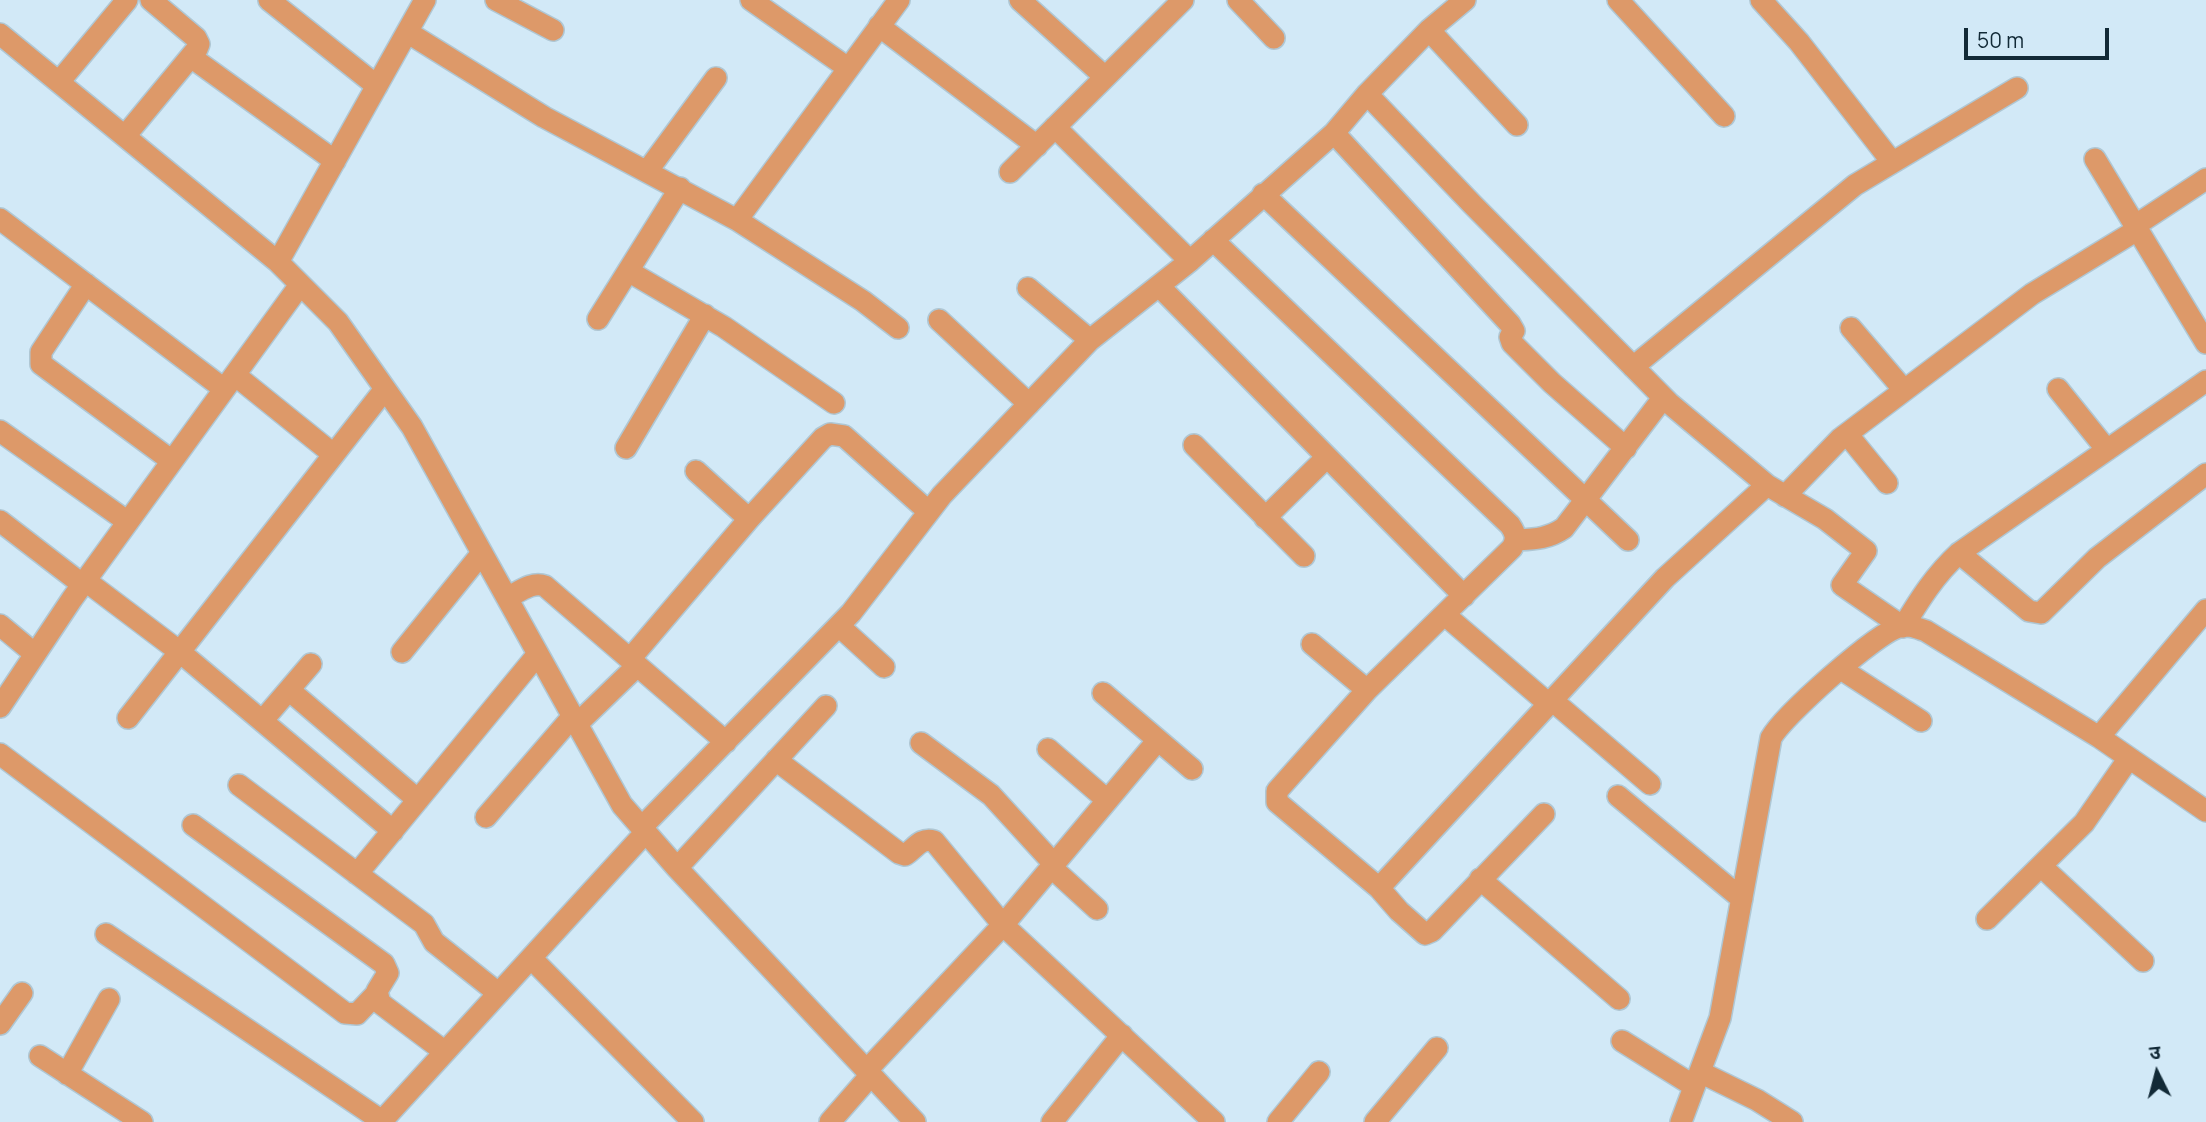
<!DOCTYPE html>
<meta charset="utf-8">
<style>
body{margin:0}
#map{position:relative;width:2206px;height:1122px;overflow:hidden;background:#d2e9f7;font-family:Manrope,"Noto Sans Devanagari",sans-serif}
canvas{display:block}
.north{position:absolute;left:2122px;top:1038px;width:70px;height:70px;-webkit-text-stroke:5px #d2e9f7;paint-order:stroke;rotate:354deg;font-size:19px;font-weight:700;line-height:28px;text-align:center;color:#122a37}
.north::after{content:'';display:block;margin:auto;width:24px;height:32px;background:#122a37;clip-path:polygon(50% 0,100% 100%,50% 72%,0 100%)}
.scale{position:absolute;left:1964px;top:28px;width:145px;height:32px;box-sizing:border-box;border:4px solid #122a37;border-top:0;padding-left:9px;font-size:21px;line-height:24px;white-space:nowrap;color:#122a37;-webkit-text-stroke:5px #d2e9f7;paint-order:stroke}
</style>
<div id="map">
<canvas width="2206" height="1122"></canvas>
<div class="north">उ</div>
<div class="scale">50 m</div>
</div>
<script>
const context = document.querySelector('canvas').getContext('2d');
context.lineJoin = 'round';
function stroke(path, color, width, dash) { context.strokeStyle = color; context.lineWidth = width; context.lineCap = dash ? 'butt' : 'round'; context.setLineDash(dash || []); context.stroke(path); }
const minor = new Path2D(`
 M269 0 377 86
 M496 0 553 30
 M751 0 848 68
 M1020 0 1105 77
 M1238 0 1274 38
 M1618 0 1724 116
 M1761 0 1799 42 1892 162
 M879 26 1037 146
 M1429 30 1517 125
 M407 32 544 117 737 220 863 301 898 328
 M0 34 278 262 338 322 412 427 622 805 677 868 915 1122
 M191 57 335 161
 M59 82 127 0
 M1367 94 1472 204 1669 403 1767 485 1825 519 1866 551 1842 585 1903 627C1920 599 1935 575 1959 553L2206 381
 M1055 127 1190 261
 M1334 133 1510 324 1514 331 1510 337 1512 343 1552 383 1626 448
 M125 136 197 49 199 44 196 38 151 0
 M2095 159 2206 343
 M648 170 716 78
 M1010 172 1183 0
 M1263 194 1628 540
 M0 219 224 389
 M737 220 899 0
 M2136 225 2206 179
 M1213 240 1510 525C1516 534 1517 539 1512 548L1367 690 1277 791V802L1379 888 1399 911 1425 934 1432 931 1544 814
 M278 262 425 0
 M628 271 724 327 834 403
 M86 284 41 352V364L172 461
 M1159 286 1464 596
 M1028 288 1090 340
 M598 319 680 188
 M939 320 1029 404
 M1851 328 1904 390
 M1633 367 1855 185 2017 88
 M235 375 333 454
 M2058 389 2107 450
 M0 431 128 522
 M1847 434 1887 483
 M1194 445 1304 556
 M626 448 705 315
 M696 471 749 519
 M1785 496 1840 439 2032 294 2137 230
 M1265 518 1327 457
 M0 521 83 585
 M1516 540C1534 539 1548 539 1564 528L1663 398
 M1959 553 2029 611 2041 613 2097 558 2206 474
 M86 581 180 652 393 831
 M507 598C519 592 532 581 545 586L726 742
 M1445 615 1550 705
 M0 625 35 654
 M839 626 884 667
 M1312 644 1367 690
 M402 652 482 553
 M630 659 749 519 823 438 830 434 844 436 929 512
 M1841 669 1921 721
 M289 690 418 800
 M1103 693 1192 769
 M1553 701 1650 784
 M0 707 72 599 300 285
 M128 718 385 389
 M263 720 311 664
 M577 724 637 666
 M2099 737 2206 610
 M921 743 991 795 1054 864
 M1048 749 1107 800
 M0 754 345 1013 357 1014 377 993
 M776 760 899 853 905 855C915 849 920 837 934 841L1003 925 1214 1122
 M239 785 424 924 434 942 498 993
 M1618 796 1742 899
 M486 817 573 716
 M193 825 384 964 388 973 377 991 380 1003 445 1052
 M641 828 851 613 942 495 1090 340 1190 261 1334 133 1367 94 1429 30 1465 0
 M2041 866 2143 961
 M1051 867 1097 909
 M677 868 826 706
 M357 874 538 654
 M1480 879 1619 999
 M1379 888 1665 578 1767 485
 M1987 919 2084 823 2129 758
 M106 934 382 1121
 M531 958 693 1122
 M0 1024 22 993
 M1622 1041 1694 1086
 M40 1056 142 1122
 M866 1071 1003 925 1158 740
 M1700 1072 1757 1100 1792 1122
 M67 1074 109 999
 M381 1122 645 833
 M830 1122 871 1075
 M1052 1122 1122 1035
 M1278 1122 1319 1072
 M1375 1122 1437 1048
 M1681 1122 1720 1018 1771 738C1784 715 1875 634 1899 627 1909 624 1917 628 1926 631L2099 737 2206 811`);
stroke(minor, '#afc7d4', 24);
stroke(minor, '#dd9969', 21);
</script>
